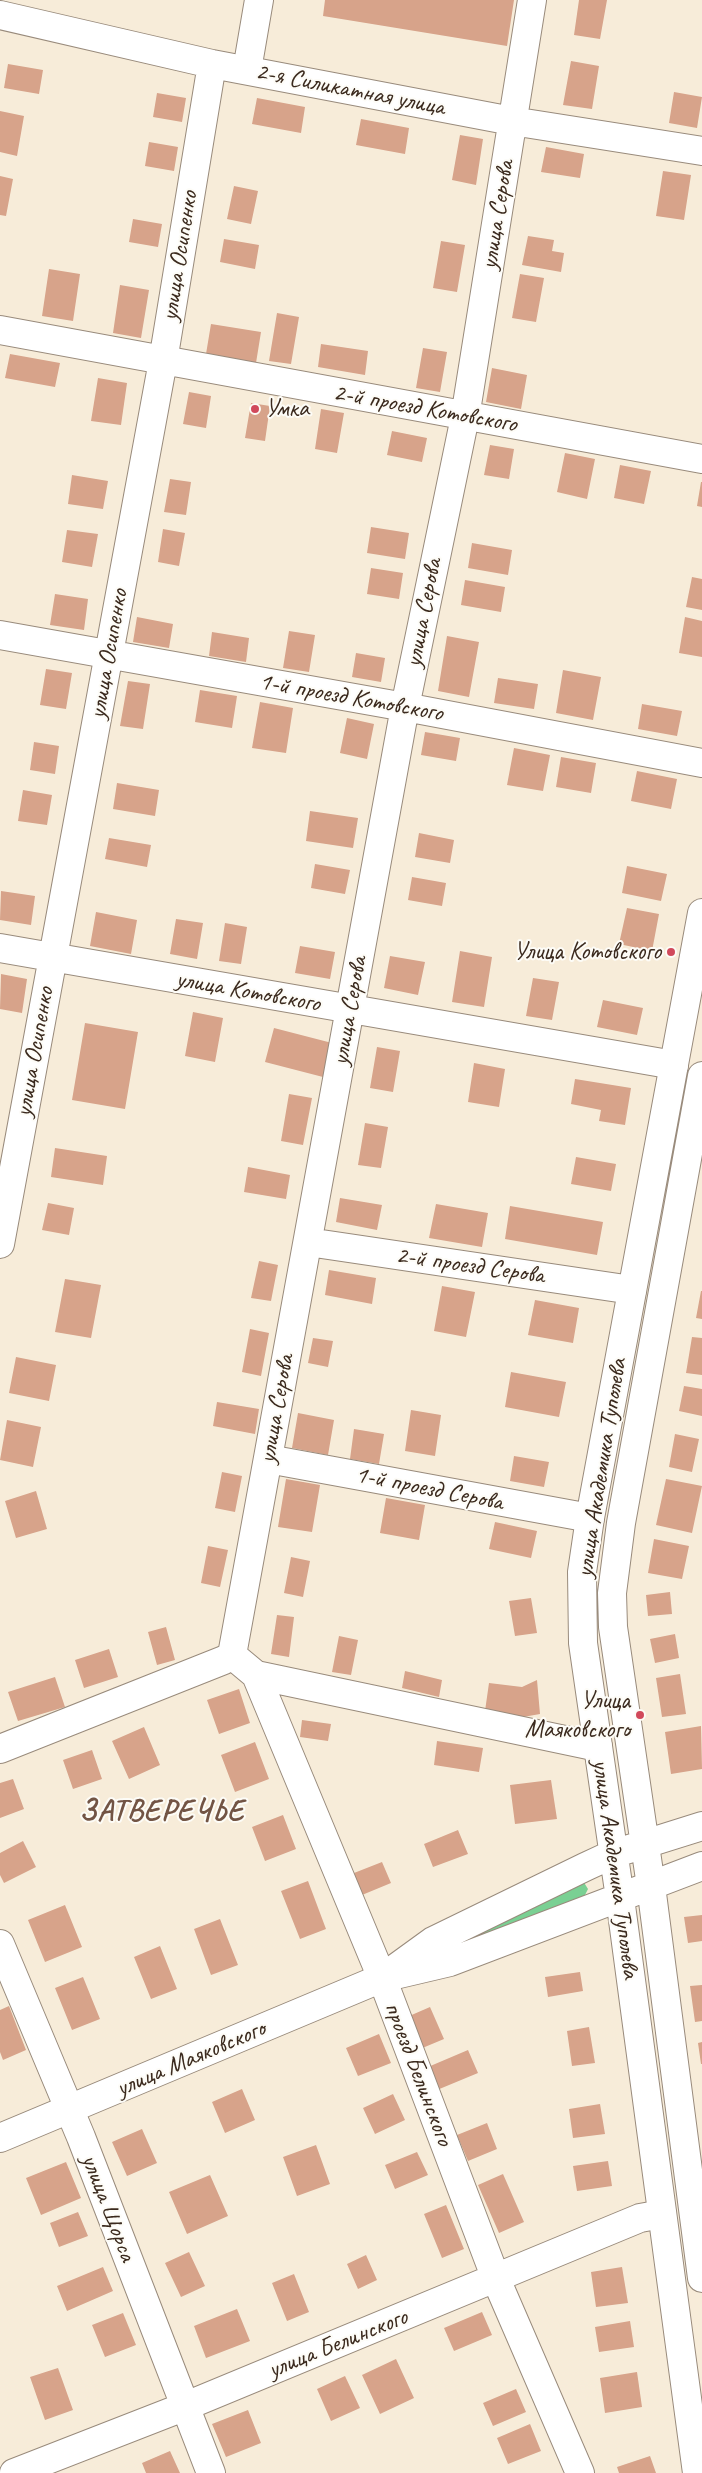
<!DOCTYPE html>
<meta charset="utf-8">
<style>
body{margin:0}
canvas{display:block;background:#f7ecd9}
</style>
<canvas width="702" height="2473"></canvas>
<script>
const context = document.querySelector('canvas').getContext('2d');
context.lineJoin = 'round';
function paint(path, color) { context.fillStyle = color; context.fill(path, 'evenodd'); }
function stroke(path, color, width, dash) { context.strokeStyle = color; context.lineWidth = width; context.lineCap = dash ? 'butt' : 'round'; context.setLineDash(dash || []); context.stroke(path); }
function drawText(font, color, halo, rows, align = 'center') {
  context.font = font + ' Caveat,sans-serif'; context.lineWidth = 4; context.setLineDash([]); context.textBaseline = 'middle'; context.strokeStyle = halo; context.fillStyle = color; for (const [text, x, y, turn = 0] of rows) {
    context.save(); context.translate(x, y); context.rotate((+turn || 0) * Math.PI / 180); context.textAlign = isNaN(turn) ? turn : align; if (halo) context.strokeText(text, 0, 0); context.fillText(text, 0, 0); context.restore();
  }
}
paint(new Path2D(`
 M583 1881 588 1889 584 1897 450 1948Z`), '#7ad093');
paint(new Path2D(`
 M325 0H514L507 46 323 16Z
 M579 0H607L600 39 574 35Z
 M571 61 599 66 592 109 563 105Z
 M8 64 43 70 39 94 4 88Z
 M674 92 702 97 697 128 669 123Z
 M157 93 186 98 182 122 153 117Z
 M257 98 305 107 301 133 252 124Z
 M0 111 24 116 17 156 0 152Z
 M361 119 409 128 405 154 356 145Z
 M460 135 483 139 476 185 452 180Z
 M149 142 178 147 174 171 145 166Z
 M546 147 584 154 580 178 541 172Z
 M663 171 691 175 684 220 656 216Z
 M0 176 13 179 6 216 0 215Z
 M234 186 258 191 251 224 227 219Z
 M133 219 162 224 158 247 129 242Z
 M528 236 554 240 552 251 564 253 561 272 522 265Z
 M224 239 259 245 255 269 220 262Z
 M441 241 465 245 457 292 433 288Z
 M49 269 80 274 73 321 42 316Z
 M520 274 544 278 536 322 512 318Z
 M120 285 149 290 141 338 113 333Z
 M277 313 299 317 291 364 269 361Z
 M211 324 261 332 256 363 206 354Z
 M321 344 368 351 365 375 318 367Z
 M423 348 447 352 440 392 416 388Z
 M10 354 60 363 55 387 5 378Z
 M492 368 527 375 521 409 486 402Z
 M98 378 127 383 121 425 91 421Z
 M189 392 211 396 206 428 183 424Z
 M251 403 270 406 265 441 245 438Z
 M321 409 344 413 337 453 315 449Z
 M392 431 427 438 422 462 387 455Z
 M490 445 514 449 509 479 484 475Z
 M565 453 595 459 587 499 557 492Z
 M620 465 651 471 644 504 614 498Z
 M72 475 108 481 103 509 68 504Z
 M170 479 191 482 186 515 164 512Z
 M701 482H702V507L697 506Z
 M371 527 409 533 405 559 367 553Z
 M163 529 185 533 179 566 158 562Z
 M67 530 98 534 92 567 62 562Z
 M472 543 512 550 508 575 468 568Z
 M371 568 403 573 399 599 367 594Z
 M692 577 702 579V610L686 607Z
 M465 580 505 587 501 612 461 605Z
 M55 594 88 599 84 630 50 625Z
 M137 617 173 624 169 648 133 642Z
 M685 617 702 621V657L679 653Z
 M289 631 315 635 309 672 283 668Z
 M212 632 249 638 246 662 209 656Z
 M447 636 479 642 469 697 438 691Z
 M356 653 385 658 381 682 352 677Z
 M46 669 72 673 66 709 40 705Z
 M563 670 601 677 593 720 556 713Z
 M498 678 538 684 534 709 494 703Z
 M128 681 150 684 143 729 120 726Z
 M200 690 237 696 232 728 195 722Z
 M260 702 293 708 286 753 252 748Z
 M642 704 682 711 677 736 638 729Z
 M347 718 374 724 367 759 340 753Z
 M425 732 460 738 456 761 421 755Z
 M34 742 59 746 55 774 30 770Z
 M514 748 550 755 543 791 507 785Z
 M561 757 596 763 591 793 556 787Z
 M637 771 677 779 671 809 631 801Z
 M117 783 159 790 155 816 113 809Z
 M23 790 52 795 47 825 18 821Z
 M310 811 358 818 353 848 306 841Z
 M419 833 454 840 450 863 415 857Z
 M109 838 151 845 147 867 105 859Z
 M315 864 350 870 345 894 311 888Z
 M627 866 667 874 661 901 622 893Z
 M412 877 446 883 442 906 408 900Z
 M1 891 35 896 31 925 0 920Z
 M627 908 659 914 652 951 619 944Z
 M96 912 137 920 131 954 90 946Z
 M176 919 203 923 197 959 170 954Z
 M225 923 247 927 241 964 219 961Z
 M300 946 335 952 330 979 295 973Z
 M460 951 492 957 484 1007 452 1002Z
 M390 956 425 962 418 995 384 988Z
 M1 974 27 979 22 1013 0 1009Z
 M533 978 559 982 552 1020 526 1016Z
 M603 1000 643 1008 637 1035 597 1027Z
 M193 1012 223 1018 215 1062 185 1056Z
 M85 1023 138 1032 125 1109 72 1100Z
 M274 1028 332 1043 323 1077 265 1062Z
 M377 1047 400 1051 393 1092 370 1088Z
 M474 1063 505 1069 499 1107 468 1102Z
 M575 1079 631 1088 625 1125 599 1121 601 1110 571 1104Z
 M289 1094 312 1098 303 1145 281 1141Z
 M365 1123 388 1127 381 1168 358 1165Z
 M55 1148 107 1156 103 1185 51 1177Z
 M576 1157 616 1164 611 1191 571 1184Z
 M248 1167 290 1175 286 1199 244 1192Z
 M340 1198 382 1205 377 1230 336 1222Z
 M48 1203 74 1208 69 1235 42 1230Z
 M436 1204 488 1213 482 1247 429 1238Z
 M510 1206 603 1222 597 1255 505 1239Z
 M259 1261 278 1265 271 1301 251 1298Z
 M329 1270 376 1278 372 1304 325 1295Z
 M65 1279 101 1285 91 1338 55 1332Z
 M442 1286 475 1292 466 1337 434 1331Z
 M701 1291H702V1319L696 1318Z
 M535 1300 579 1308 573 1343 528 1335Z
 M250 1329 269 1333 261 1376 242 1372Z
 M692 1337 702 1338V1375L686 1373Z
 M313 1338 333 1341 328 1367 308 1363Z
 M16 1357 56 1365 49 1401 9 1393Z
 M511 1372 566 1382 559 1417 505 1407Z
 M684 1386 702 1389V1416L679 1411Z
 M217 1402 259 1409 255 1434 213 1426Z
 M411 1410 441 1415 435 1456 405 1451Z
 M298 1413 334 1420 328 1455 292 1448Z
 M7 1420 41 1427 33 1467 0 1460Z
 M354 1429 384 1434 379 1464 350 1459Z
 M675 1434 699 1439 692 1472 669 1467Z
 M514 1456 549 1462 544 1487 510 1481Z
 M222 1472 242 1476 235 1512 215 1508Z
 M286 1479 320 1485 312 1532 278 1527Z
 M666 1479 702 1486 692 1533 656 1525Z
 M36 1491 47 1529 16 1538 5 1501Z
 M386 1498 425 1505 419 1540 380 1533Z
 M495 1522 537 1531 531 1558 489 1549Z
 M654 1539 689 1546 682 1579 648 1573Z
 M208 1546 228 1550 220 1587 201 1583Z
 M291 1557 310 1561 303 1597 284 1593Z
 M670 1592 672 1614 648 1616 646 1595Z
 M531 1598 537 1633 515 1636 509 1601Z
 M277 1615 294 1617 289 1657 271 1654Z
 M166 1627 175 1660 157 1665 148 1632Z
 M675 1634 679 1658 655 1663 650 1639Z
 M339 1636 358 1640 351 1675 332 1672Z
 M109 1649 118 1677 84 1688 75 1660Z
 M405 1671 442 1680 439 1697 402 1688Z
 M680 1674 686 1714 662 1717 656 1678Z
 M55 1677 65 1707 18 1721 8 1692Z
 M537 1680 540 1714 523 1717 485 1711 489 1683 522 1687Z
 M239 1689 250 1723 219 1734 207 1700Z
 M302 1720 331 1724 328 1741 300 1737Z
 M701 1726 702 1769 671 1774 665 1732Z
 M144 1727 160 1765 129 1779 112 1741Z
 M437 1741 483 1748 479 1772 434 1765Z
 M255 1742 269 1779 235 1792 221 1755Z
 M92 1750 102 1779 73 1789 63 1760Z
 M13 1779 24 1809 0 1818V1783Z
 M551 1780 557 1819 515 1824 510 1785Z
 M283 1815 296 1849 265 1861 252 1827Z
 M458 1830 468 1854 433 1867 424 1844Z
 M23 1841 36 1867 4 1883 0 1875V1853Z
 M382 1862 391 1883 362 1895 354 1873Z
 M308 1881 326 1929 300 1939 281 1891Z
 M65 1905 82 1947 45 1962 28 1920Z
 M702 1915V1941L688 1943 684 1917Z
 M220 1919 238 1965 211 1975 194 1929Z
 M160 1946 177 1989 151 1999 134 1957Z
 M580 1972 583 1991 548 1997 545 1977Z
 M83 1977 100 2019 72 2030 55 1988Z
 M702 1985V2021L695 2022 690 1986Z
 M9 2006 26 2050 3 2060 0 2052V2010Z
 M430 2007 444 2039 420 2049 407 2017Z
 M589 2027 595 2063 572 2066 567 2031Z
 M379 2034 391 2063 358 2076 346 2048Z
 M702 2042V2064H701L698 2043Z
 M468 2050 478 2073 437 2090 428 2067Z
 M242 2089 255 2120 225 2133 212 2102Z
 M393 2094 405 2120 375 2134 363 2108Z
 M600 2104 605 2134 573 2138 569 2109Z
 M487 2123 497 2149 468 2161 457 2135Z
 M142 2129 157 2163 127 2176 112 2142Z
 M316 2145 330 2184 297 2196 283 2157Z
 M417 2152 428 2175 395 2189 385 2165Z
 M608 2161 612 2186 577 2191 573 2166Z
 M66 2162 81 2198 41 2215 26 2178Z
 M503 2174 524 2222 499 2233 478 2185Z
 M210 2175 228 2216 187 2234 169 2192Z
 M446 2205 464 2249 442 2258 424 2214Z
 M78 2212 88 2236 59 2247 50 2223Z
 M189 2252 205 2286 181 2297 165 2263Z
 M366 2255 377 2280 358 2289 347 2264Z
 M103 2267 113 2291 67 2311 57 2286Z
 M622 2267 628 2303 596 2307 591 2272Z
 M294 2274 309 2312 287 2321 272 2283Z
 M237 2309 250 2341 206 2358 194 2326Z
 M482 2312 492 2335 454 2351 444 2328Z
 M123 2313 136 2345 105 2357 92 2325Z
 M630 2321 634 2347 599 2352 595 2327Z
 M396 2359 414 2398 380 2414 362 2375Z
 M58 2368 73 2410 45 2420 30 2377Z
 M637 2372 642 2407 605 2413 600 2378Z
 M345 2376 360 2408 331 2421 317 2389Z
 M516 2389 526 2412 493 2426 483 2403Z
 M248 2410 261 2443 226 2457 212 2424Z
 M530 2424 541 2451 508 2464 497 2438Z
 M170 2451 180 2473H146L142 2463Z
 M650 2456 656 2473H619L617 2467Z`), '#d7a38a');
const minor = new Path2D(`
 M0 15 212 64 512 121 702 151
 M247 70 259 0
 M0 330 702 459
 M0 635 405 707 702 763
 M0 948 674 1065
 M308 1242 632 1290
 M0 1244 163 361 212 64
 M268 1459 590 1518
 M232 1655 256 1675 382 1978 496 2279 580 2473
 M256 1675 598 1747
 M0 1749 224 1660 232 1655 405 707 465 417 532 0
 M0 1944 81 2137 211 2473
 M14 2473 186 2406 640 2218 662 2214`);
const major = new Path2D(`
 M702 1076 621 1523 612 1593 613 1627 651 1886 702 2278
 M393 1970 433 1941 585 1867 613 1854 702 1826
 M0 2138 382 1978 450 1962 702 1866
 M697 2473 620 1898 583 1643 582 1572 590 1518 702 913`);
stroke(minor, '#998b7c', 30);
stroke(major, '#998b7c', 30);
stroke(minor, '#fff', 28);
stroke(major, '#fff', 28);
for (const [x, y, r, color] of [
 [255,409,5,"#d1495b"],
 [671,952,5,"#d1495b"],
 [640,1715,5,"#d1495b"]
]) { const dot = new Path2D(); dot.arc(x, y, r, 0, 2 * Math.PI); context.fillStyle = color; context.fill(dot); stroke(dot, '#fdfcf7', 2); }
drawText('25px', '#3b2a1e', '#fdfcf7', [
 ["2-я Силикатная улица",350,90,11],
 ["улица Серова",498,215,-81],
 ["улица Осипенко",180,256,-81],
 ["2-й проезд Котовского",425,409,10],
 ["улица Серова",424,613,-79],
 ["улица Осипенко",109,654,-80],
 ["1-й проезд Котовского",351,698,10],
 ["улица Котовского",248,992,10],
 ["улица Серова",350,1011,-80],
 ["улица Осипенко",35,1052,-80],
 ["2-й проезд Серова",470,1266,8],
 ["улица Серова",277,1409,-80],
 ["улица Академика Туполева",602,1468,-81],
 ["1-й проезд Серова",429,1489,11],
 ["улица Академика Туполева",615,1869,82],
 ["улица Маяковского",191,2059,-23],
 ["проезд Белинского",418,2074,69],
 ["улица Щорса",108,2208,69],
 ["улица Белинского",338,2344,-22]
]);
drawText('25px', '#3b2a1e', '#fdfcf7', [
 ["Умка",265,409,"left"],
 ["Улица Котовского",661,952],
 ["Улица",630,1701],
 ["Маяковского",630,1730]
], 'right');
context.letterSpacing = '1px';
drawText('bold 30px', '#725444', '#fdfcf7', [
 ["ЗАТВЕРЕЧЬЕ",162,1812]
]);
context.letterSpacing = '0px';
</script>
